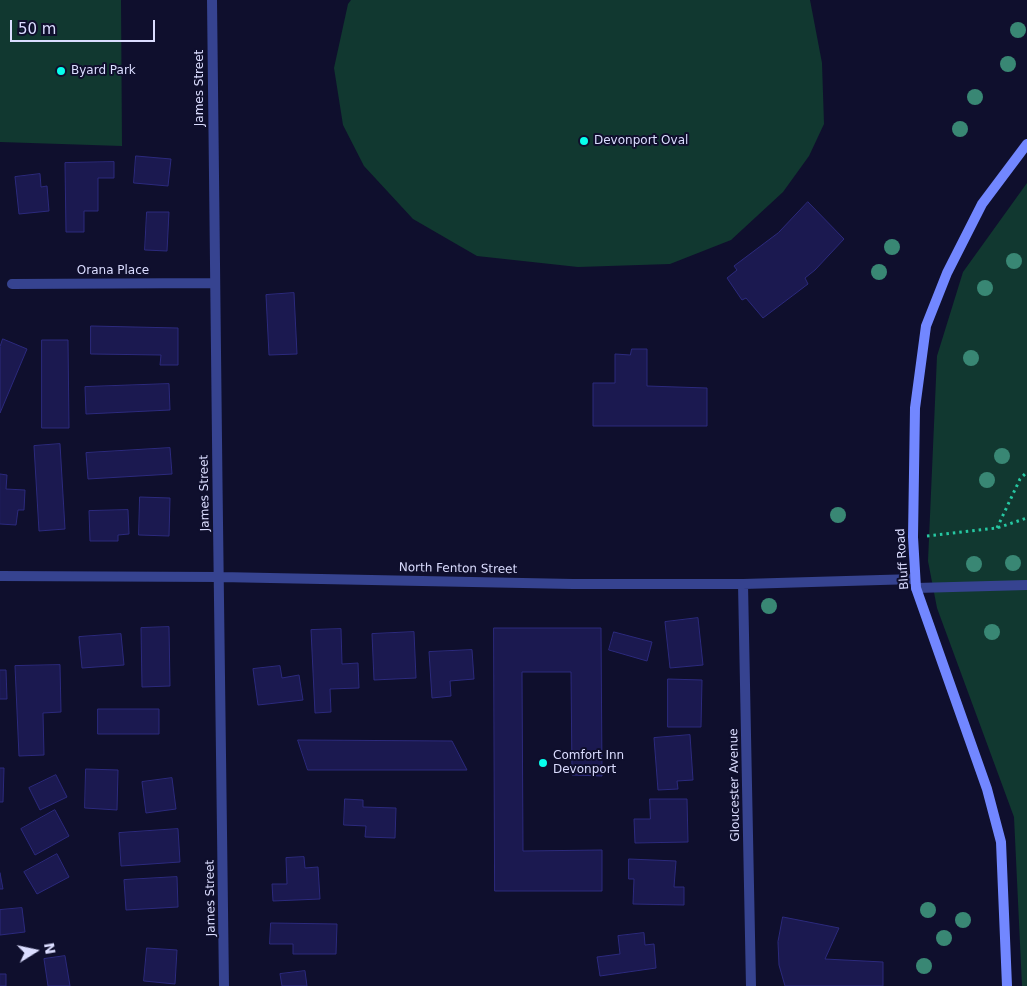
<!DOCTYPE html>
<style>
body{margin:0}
#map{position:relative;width:1027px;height:986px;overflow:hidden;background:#0f0f2d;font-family:"DejaVu Sans",sans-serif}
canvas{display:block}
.north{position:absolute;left:10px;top:926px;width:50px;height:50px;-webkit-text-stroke:4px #0f0f2d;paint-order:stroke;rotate:80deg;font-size:14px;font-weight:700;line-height:20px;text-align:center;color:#dbddff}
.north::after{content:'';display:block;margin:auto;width:18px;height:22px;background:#dbddff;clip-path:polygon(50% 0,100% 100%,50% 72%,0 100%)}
.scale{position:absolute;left:10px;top:20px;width:145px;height:22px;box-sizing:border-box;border:2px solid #dbddff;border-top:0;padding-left:6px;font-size:15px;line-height:18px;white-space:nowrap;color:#dbddff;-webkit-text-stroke:4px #0f0f2d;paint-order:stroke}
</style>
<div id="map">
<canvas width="1027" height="986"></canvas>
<div class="north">N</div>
<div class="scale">50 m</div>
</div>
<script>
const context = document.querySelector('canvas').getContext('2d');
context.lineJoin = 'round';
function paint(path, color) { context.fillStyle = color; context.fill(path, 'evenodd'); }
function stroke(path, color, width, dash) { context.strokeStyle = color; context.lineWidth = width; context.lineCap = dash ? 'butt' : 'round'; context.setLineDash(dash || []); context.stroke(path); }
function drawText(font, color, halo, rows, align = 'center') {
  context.font = font + ' "DejaVu Sans",sans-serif'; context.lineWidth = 4; context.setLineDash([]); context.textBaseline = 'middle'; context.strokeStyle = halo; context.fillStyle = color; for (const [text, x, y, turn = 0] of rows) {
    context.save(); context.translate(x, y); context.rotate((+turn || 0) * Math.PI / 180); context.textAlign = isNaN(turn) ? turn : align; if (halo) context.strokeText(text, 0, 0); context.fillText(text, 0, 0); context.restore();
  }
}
paint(new Path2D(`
 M0 0H121L122 146 0 142Z
 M351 0H810L822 63 824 124 809 156 783 192 731 240 670 264 578 267 477 256 413 219 364 166 343 125 334 68 348 4Z
 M1027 183V986H1022L1014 817 937 608 928 561 937 356 963 272Z`), '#113830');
const building = new Path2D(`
 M136 156 171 159 168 186 134 183Z
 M114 162V178H98V211H84V232H66L65 163Z
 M40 174 41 187 47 186 49 211 19 214 15 177Z
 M808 202 844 239 815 270 805 278 808 284 763 318 746 298 742 300 727 278 737 270 734 266 778 233Z
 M147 212H169L167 251 145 250Z
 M294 293 297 354 269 355 266 295Z
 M91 326 178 328V365H160L161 355 91 354Z
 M3 339 27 349 0 413V347Z
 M42 340H68L69 428H42Z
 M632 349H647V386L707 388V426H593V383H615V354L630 355Z
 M169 384 170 410 86 414 85 387Z
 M60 444 65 529 39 531 34 446Z
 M170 448 172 474 88 479 86 453Z
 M0 474 7 475 6 489 25 490 24 510H18L16 525 0 524Z
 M140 497 170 498 169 536 139 535Z
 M128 510 129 534 118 535V541H90L89 511Z
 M698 618 703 665 670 668 665 622Z
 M169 627 170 686 142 687 141 628Z
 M494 628H601L602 776 572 775 571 672H522L523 851 602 850V891H495Z
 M341 629 342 664 358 663 359 688 330 689 331 712 315 713 311 630Z
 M414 632 416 678 374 680 372 634Z
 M614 632 652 642 647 661 609 650Z
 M121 634 124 665 82 668 79 637Z
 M472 650 474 679 450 681 451 696 432 698 429 652Z
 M60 665 61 712 43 713 44 755 19 756 15 666Z
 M280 666 282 678 299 675 303 700 258 705 253 669Z
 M0 670H6L7 699H0Z
 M668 679 702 680 701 727H668Z
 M98 709H159V734H98Z
 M690 735 693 780 677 781 678 789 658 790 654 738Z
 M298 740 452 741 467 770H308Z
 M0 768H4L3 802H0Z
 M86 769 118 770 117 810 85 808Z
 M56 775 67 797 40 810 29 788Z
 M172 778 176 809 146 813 142 782Z
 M345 799 363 800V807L396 808 395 838 365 837 366 826 344 825Z
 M650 799H687L688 842 635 843 634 819H650Z
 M55 810 69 836 35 855 21 829Z
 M178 829 180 862 121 866 119 833Z
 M57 854 69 877 37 894 24 872Z
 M304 857 305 868 318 867 320 899 273 901 272 884H287L286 858Z
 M629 859 676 861 674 887H684V905L633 904 634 879H629Z
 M0 873 3 889H0Z
 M177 877 178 907 126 910 124 880Z
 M22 908 25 932 0 935V910Z
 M783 917 839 928 825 959 883 962V986H785L779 965 778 942Z
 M271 923 337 924 336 954H293V944H270Z
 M644 933 645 945 654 944 656 968 600 976 597 957 620 954 618 936Z
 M147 948 177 950 175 984 144 981Z
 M65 956 70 986H48L44 959Z
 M305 971 307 986H282L280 974Z
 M0 974H6V986H0Z`);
paint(building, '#1b1950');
stroke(building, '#2c2a7d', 1);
stroke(new Path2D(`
 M997 528 1020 479 1027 472
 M927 536 997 528 1027 518`), '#26c8a2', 3, [2.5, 4]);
stroke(new Path2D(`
 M916 588 1027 585`), '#364390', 10);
stroke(new Path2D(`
 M212 0C214 329 221 657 224 986
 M12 284 214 283
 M0 576 220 577 573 584H743L915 579
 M743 584 751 986`), '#364390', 10);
stroke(new Path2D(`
 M1007 986 1001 842 987 789 916 588 913 537 915 408 926 326 947 273 982 204 1027 144`), '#7287ff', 10);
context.fillStyle = '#398774';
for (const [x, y] of [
 [1018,30],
 [1008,64],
 [975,97],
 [960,129],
 [892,247],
 [1014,261],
 [879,272],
 [985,288],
 [971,358],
 [1002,456],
 [987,480],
 [838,515],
 [1013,563],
 [974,564],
 [769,606],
 [992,632],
 [928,910],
 [963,920],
 [944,938],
 [924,966]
]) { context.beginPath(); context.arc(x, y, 8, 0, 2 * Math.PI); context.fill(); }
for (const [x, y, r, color] of [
 [61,71,5,"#07ffed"],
 [584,141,5,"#07ffed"],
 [543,763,5,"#07ffed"]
]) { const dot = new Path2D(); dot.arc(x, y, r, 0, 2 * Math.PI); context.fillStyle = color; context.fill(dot); stroke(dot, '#0f0f2d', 2); }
drawText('12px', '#dbddff', '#0f0f2d', [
 ["Byard Park",71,71],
 ["Devonport Oval",594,141],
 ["Comfort Inn",553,756],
 ["Devonport",553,770]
], 'left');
drawText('12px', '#dbddff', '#0f0f2d', [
 ["James Street",200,88,-90],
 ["Orana Place",113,271],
 ["James Street",205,493,-91],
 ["Bluff Road",903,559,-94],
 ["North Fenton Street",458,569,1],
 ["Gloucester Avenue",735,785,-91],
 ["James Street",211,898,-91]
]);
</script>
